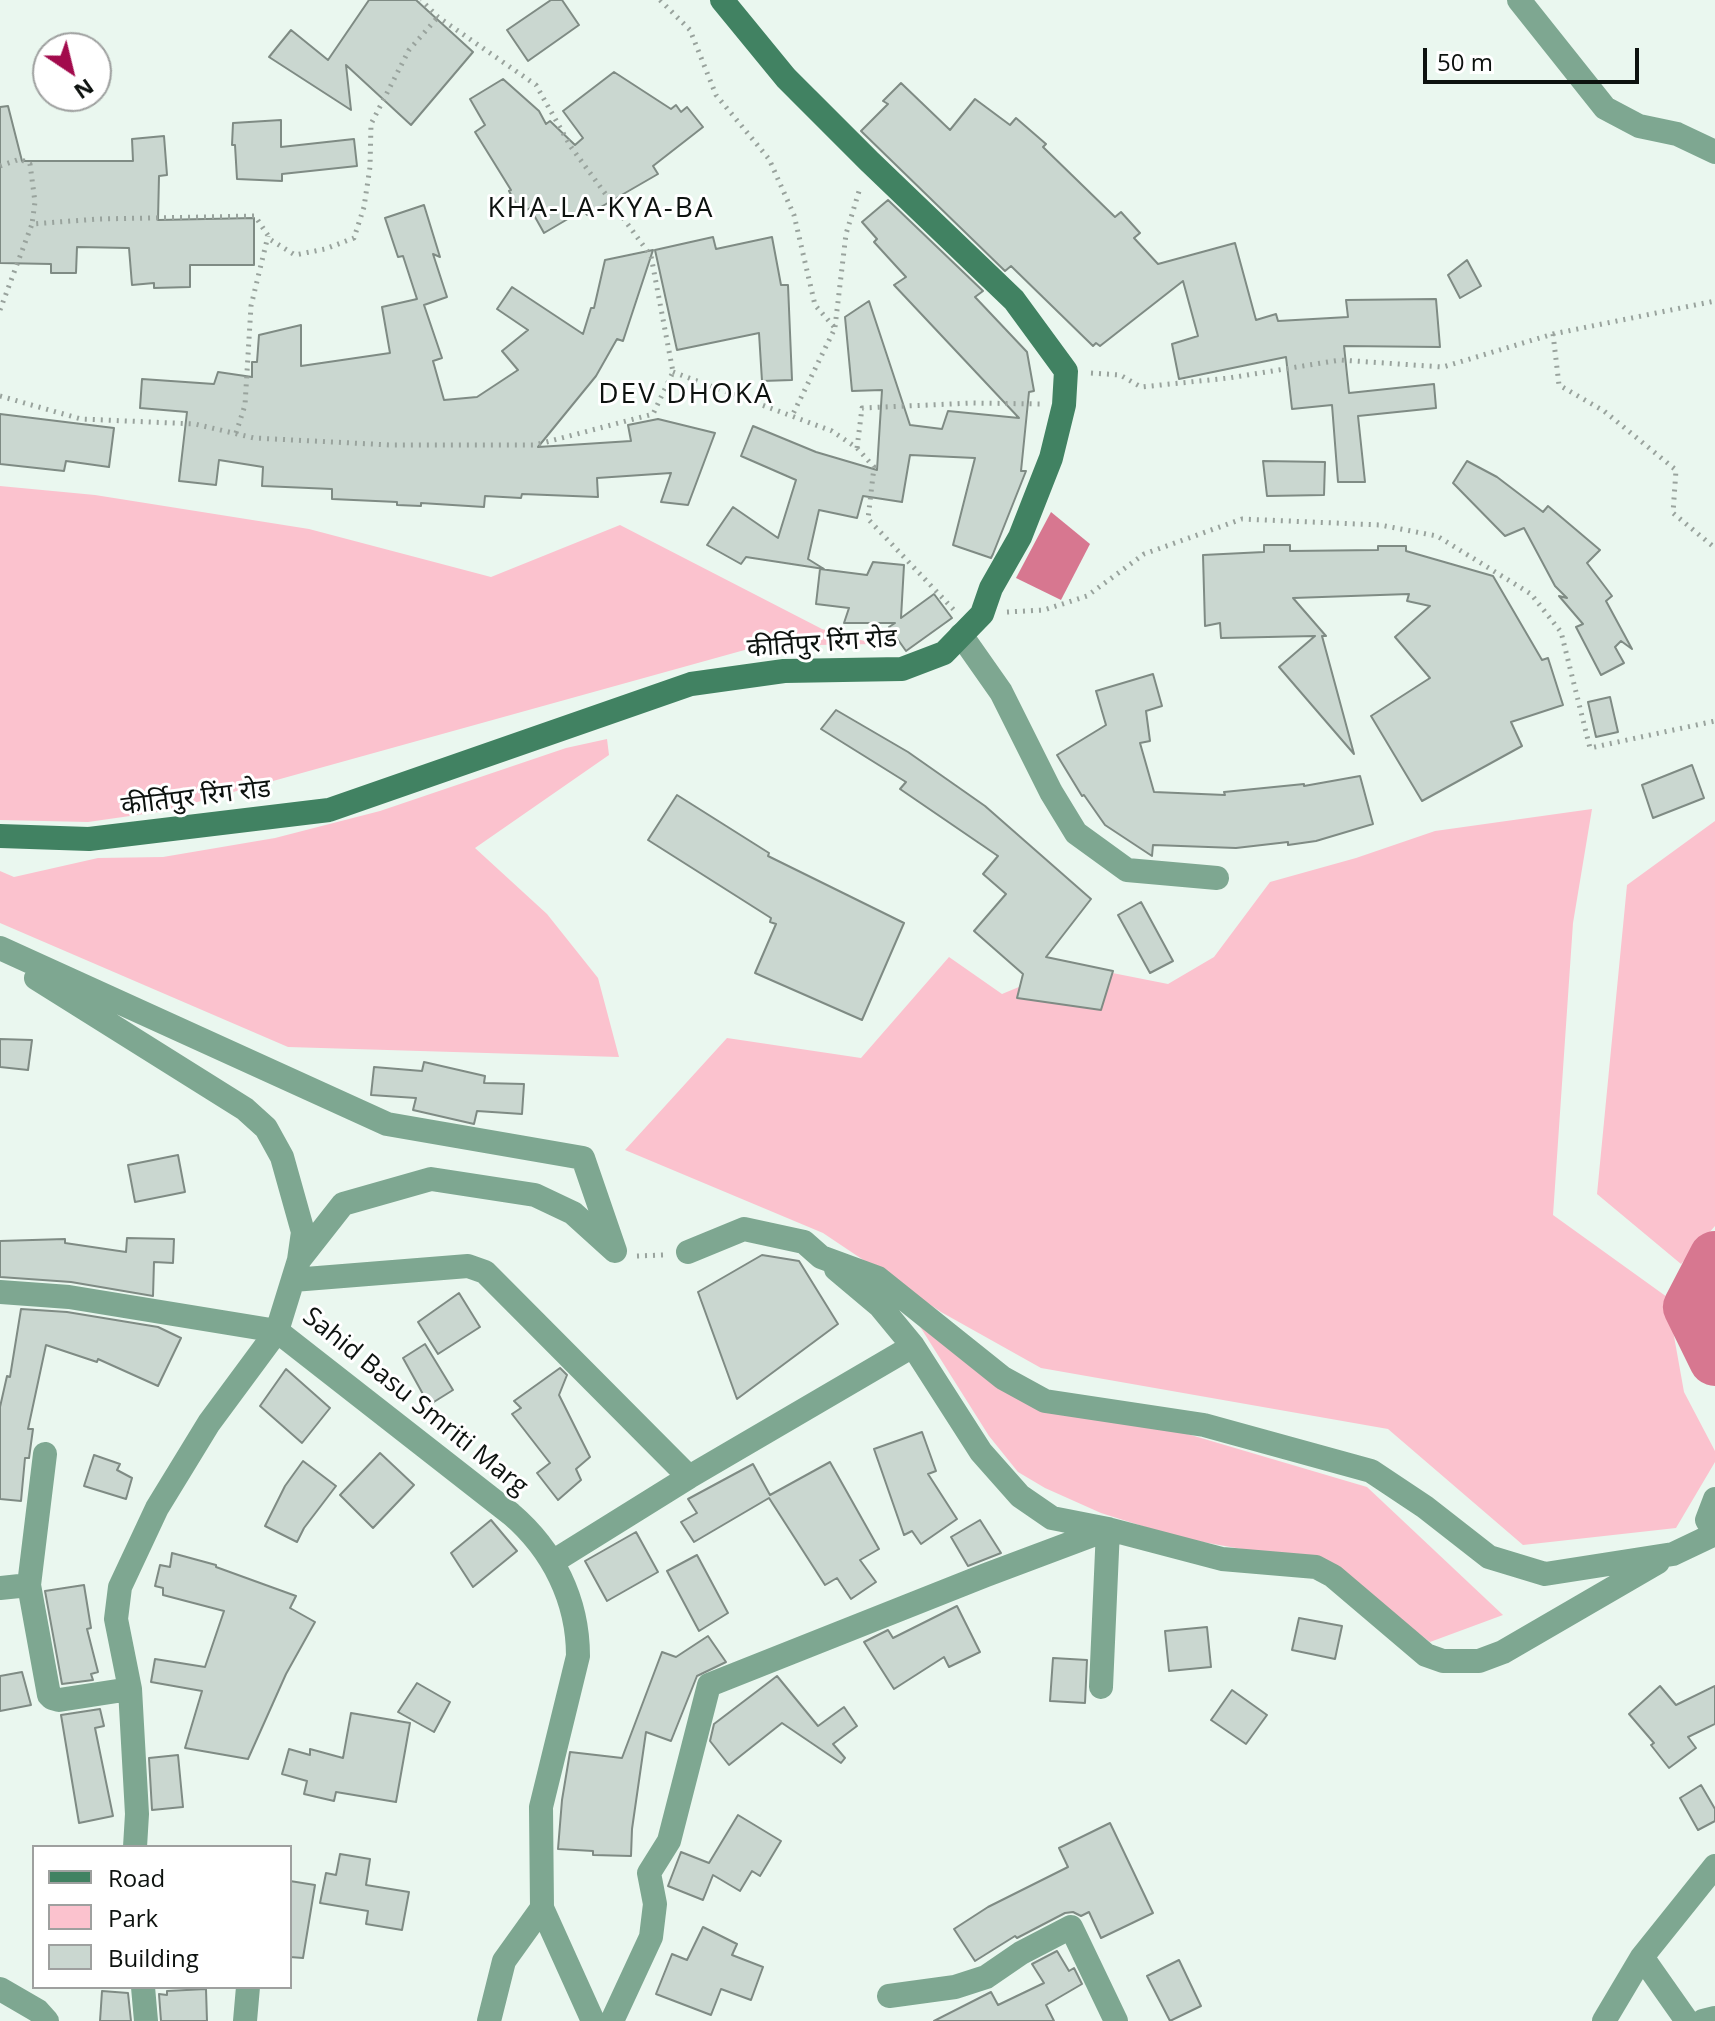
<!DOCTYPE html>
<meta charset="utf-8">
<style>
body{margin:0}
#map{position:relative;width:1715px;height:2021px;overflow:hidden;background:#eaf7ef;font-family:"Open Sans",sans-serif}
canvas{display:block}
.legend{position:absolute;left:32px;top:1845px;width:260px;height:144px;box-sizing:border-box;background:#fff;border:2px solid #9ea09f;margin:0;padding:10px 14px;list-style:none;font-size:24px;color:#0d120f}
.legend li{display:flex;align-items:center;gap:16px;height:40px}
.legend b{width:40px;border:2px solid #9ea09f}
.north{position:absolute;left:32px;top:32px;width:80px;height:80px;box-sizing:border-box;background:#fff;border:2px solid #9ea09f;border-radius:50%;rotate:145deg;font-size:22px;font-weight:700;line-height:32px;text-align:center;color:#0d120f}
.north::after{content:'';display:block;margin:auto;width:28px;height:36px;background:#a20a4c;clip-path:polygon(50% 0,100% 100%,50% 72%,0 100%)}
.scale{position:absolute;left:1423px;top:48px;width:216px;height:36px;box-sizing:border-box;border:4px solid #0d120f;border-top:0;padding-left:10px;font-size:24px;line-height:28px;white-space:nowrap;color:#0d120f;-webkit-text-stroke:6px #fff;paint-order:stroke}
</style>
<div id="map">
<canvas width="1715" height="2021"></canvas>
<ul class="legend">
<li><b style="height:10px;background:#418262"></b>Road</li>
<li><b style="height:22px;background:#fbc2ce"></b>Park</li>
<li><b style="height:22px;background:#cad7d0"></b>Building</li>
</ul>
<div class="north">N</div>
<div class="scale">50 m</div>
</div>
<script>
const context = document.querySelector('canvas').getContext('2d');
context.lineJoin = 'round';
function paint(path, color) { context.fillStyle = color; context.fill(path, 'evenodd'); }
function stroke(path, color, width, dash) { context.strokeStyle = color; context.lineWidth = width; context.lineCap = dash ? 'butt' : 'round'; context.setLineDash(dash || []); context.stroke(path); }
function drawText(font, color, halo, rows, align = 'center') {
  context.font = font + ' "Open Sans","Noto Sans Devanagari",sans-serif'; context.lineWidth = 6; context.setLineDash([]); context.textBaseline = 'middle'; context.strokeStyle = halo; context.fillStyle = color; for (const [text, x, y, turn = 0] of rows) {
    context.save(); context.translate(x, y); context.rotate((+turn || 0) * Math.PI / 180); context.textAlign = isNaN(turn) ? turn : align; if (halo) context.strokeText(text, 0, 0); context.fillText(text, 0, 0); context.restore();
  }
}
paint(new Path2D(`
 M0 486 95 495 309 529 491 577 620 525 822 629 875 644 759 646 165 811 88 822 0 820Z
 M607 739 609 755 475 848 547 914 598 978 619 1057 288 1047 0 923V871L14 877 98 858 163 857 275 838 380 811 566 748Z
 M1592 809 1573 923 1553 1215 1667 1297 1684 1392 1715 1451V1462L1676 1528 1523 1545 1388 1429 1041 1368 941 1312 823 1233 625 1150 727 1038 861 1058 949 957 1002 994 1072 965 1168 984 1214 957 1270 882 1356 858 1435 831Z
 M1715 821V1226L1681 1264 1597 1194 1627 885Z
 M919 1325 1058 1404 1157 1425 1367 1487 1503 1615 1430 1642 1326 1564 1180 1538 1101 1513 1045 1488 1018 1472 989 1436Z`), '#fbc2ce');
paint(new Path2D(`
 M1051 512 1090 544 1061 600 1016 578Z`), '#d77790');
stroke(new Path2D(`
 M1715 1257 1689 1307 1715 1360`), '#d77790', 52);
const building = new Path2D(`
 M369 0H416L473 52 411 125 346 65 351 110 269 57 291 30 328 60Z
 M551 0H562L579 25 528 61 507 30Z
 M614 72 671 109 676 105 681 112 687 107 703 127 653 166 658 174 587 215 583 210 544 233 530 208 521 213 509 191 511 190 475 132 485 125 470 99 503 79 539 111 546 124 550 121 575 145 583 138 563 111Z
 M901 83 950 130 975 99 1010 125 1016 118 1046 144 1043 147 1115 217 1121 212 1140 233 1134 238 1158 264 1235 243 1256 320 1276 314 1278 321 1348 317 1346 300 1436 299 1440 347 1344 346 1349 393 1434 384 1436 408 1358 416 1365 482H1338L1332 405 1292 409 1286 357 1179 379 1172 344 1198 336 1183 281 1100 346 1096 343 1093 346 1011 266 1005 271 861 131 888 104 883 101Z
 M8 106 22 161H133L132 139 164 136 167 175 159 176 158 220 254 218V265H190V287L154 288V283L132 285 129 248 77 247 76 273H51V264L0 263V107Z
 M281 120V147L354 139 357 166 282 174V181L237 179 235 145H232L233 123Z
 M888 200 983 291 975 297 1027 352 1034 391 1029 392 1021 471H1026L993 554 991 558 953 545 975 458 910 455 902 502 863 496 857 518 819 510 808 559 824 569 746 557 741 564 707 545 733 507 778 538 796 480 741 456 753 426 816 452 877 470 882 390 852 391 845 317 869 301 910 425 942 429 948 411 1019 418 894 285 906 277 874 242 877 239 862 222Z
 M424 205 440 257 433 254 447 297 424 305 442 358 433 361 444 400 477 397 518 370 502 351 528 330 497 309 512 287 583 334 591 308H594L605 260 653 250 623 341 617 339 596 376 538 447 631 441 628 425 658 419 715 433 688 505 661 502 671 473 597 478 598 497 522 494 521 498 485 496 484 507 421 503V506L397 505V502L332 499V489L262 486 263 467 219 460 216 485 179 481 187 412 140 408 142 379 214 384 218 372 252 377V362H257L259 335 301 325V366L390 353 382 307 417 299 403 256 398 257 385 218Z
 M713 237 716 249 772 237 781 285H788L792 380 762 381 759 333 677 350 655 250Z
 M1467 260 1481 286 1460 298 1448 275Z
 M0 414 114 428 109 467 66 461 64 471 0 464Z
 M1263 461 1325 462 1324 495 1267 496Z
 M1467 461 1497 477 1543 512 1548 506 1600 550 1587 563 1612 596 1606 601 1632 649 1621 641 1615 647 1624 663 1601 675 1576 627 1583 624 1559 596 1567 598 1555 586 1524 528 1505 536 1453 483Z
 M1264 545H1290V551L1378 550V546H1406V551L1493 576 1542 660 1548 658 1563 705 1511 722 1522 746 1422 801 1371 716 1430 678 1395 637 1430 606 1407 601 1409 594 1293 598 1326 636H1322L1354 754 1279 667 1315 636 1221 638 1220 623 1205 626 1203 555 1264 552Z
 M873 562 904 565 901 618 934 594 952 618 906 651 889 627 895 623H844L849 608 816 604 820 569 867 575Z
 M1153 674 1162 706 1146 711 1150 741 1140 743 1154 792 1225 795 1224 792 1304 784V786L1360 776 1373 824 1316 841 1288 845V842L1236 848 1153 845 1152 856 1105 825 1084 795 1082 796 1057 755 1106 725 1096 691Z
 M1610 697 1618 732 1596 737 1588 702Z
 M836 710 908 752 985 806 1091 899 1046 957 1113 971 1101 1010 1017 998 1023 974 974 931 1006 894 983 874 998 856 900 789 906 782 821 729Z
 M1692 765 1704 798 1653 818 1642 785Z
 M677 795 769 853 768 856 904 923 862 1020 755 973 776 924 770 922 771 918 648 840Z
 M1141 902 1173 961 1150 973 1118 915Z
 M0 1039 32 1040 28 1070 0 1067Z
 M424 1062 485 1076 484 1083 524 1084 522 1114 477 1111 474 1124 413 1110 416 1098 371 1095 374 1067 422 1071Z
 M178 1155 185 1192 135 1202 128 1165Z
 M127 1238 174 1239 173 1263 154 1262 153 1296 71 1282 0 1277V1241L65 1239V1243L126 1252Z
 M762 1255 799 1261 838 1324 737 1399 698 1292Z
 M459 1293 480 1327 438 1354 418 1322Z
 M21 1309 67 1312 158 1327 181 1338 158 1386 98 1359 97 1362 46 1345 28 1429H33L29 1458H25L21 1501 0 1499V1407L7 1376 10 1377Z
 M425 1344 453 1390 429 1405 403 1358Z
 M560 1368 567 1375 559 1395 590 1457 576 1469 581 1480 558 1500 537 1473 550 1463 512 1414 521 1408 514 1401Z
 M286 1369 330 1408 302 1443 260 1406Z
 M922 1432 936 1471 928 1474 957 1519 921 1544 912 1531 904 1535 874 1449Z
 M380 1453 414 1485 373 1528 340 1495Z
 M94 1455 120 1464 117 1470 132 1478 126 1499 84 1486Z
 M303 1461 336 1486 304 1528 297 1542 265 1526 285 1486Z
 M830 1462 879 1549 860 1560 876 1582 851 1599 837 1578 825 1585 769 1498 694 1542 681 1522 697 1513 688 1499 753 1464 770 1495Z
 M491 1520 517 1551 473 1587 451 1553Z
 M980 1520 1001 1553 968 1566 951 1537Z
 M636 1532 658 1572 607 1601 585 1561Z
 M172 1553 216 1565V1567L296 1596 290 1608 315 1622 286 1674 248 1759 185 1748 202 1691 151 1682 155 1659 205 1667 224 1611 163 1595V1588L155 1586 160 1565 170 1567Z
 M697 1555 728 1613 699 1631 667 1571Z
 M84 1585 91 1628 87 1629 98 1672 91 1674 93 1680 62 1684 45 1591Z
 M957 1606 980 1652 949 1667 944 1657 894 1689 864 1642 888 1630 893 1638Z
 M1299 1618 1342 1626 1335 1659 1292 1650Z
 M1207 1627 1211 1667 1169 1671 1165 1631Z
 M708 1636 726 1662 697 1676 671 1741 646 1732 632 1829 631 1856 593 1855V1851L558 1849 562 1800 570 1752 622 1758 662 1652 676 1657Z
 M1053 1658 1087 1660 1085 1703 1050 1701Z
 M22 1672 31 1705 0 1711V1676Z
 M777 1676 818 1726 844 1707 857 1726 833 1744 845 1758 841 1763 782 1723 729 1765 710 1741 714 1724Z
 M417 1683 450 1702 434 1732 398 1712Z
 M1660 1686 1676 1705 1715 1686V1724L1688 1737 1696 1748 1669 1768 1651 1745 1654 1743 1629 1714Z
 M1232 1690 1267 1715 1246 1744 1211 1720Z
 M100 1709 104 1726 95 1728 113 1816 79 1823 61 1715Z
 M351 1713 410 1723 396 1802 336 1792 334 1801 304 1794 307 1781 282 1774 289 1749 310 1755V1749L343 1758Z
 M178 1755 183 1807 152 1810 149 1758Z
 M1701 1785 1715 1809V1821L1698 1830 1680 1798Z
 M738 1815 781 1841 760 1876 752 1871 740 1891 713 1875 703 1900 668 1886 681 1852 709 1863Z
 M1110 1823 1153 1913 1101 1938 1089 1912 1081 1916 1073 1912 1065 1913 1017 1938 1015 1936 975 1961 954 1929 988 1907 1068 1867 1059 1848Z
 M340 1854 370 1859 366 1885 409 1892 402 1930 366 1924 368 1911 320 1903 326 1873 336 1875Z
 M290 1881 315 1885 303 1958 290 1957Z
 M703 1927 737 1944 732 1955 763 1967 751 2000 721 1989 711 2015 656 1994 672 1954 687 1960Z
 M1057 1951 1069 1971 1074 1968 1082 1984 1046 2005 1054 2021H934L991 1992 998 2005 1044 1983 1032 1964Z
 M1179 1960 1201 2006 1170 2021 1147 1976Z
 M206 1989 207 2021H161L159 1994 167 1995V1991Z
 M102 1991 128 1993 131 2021H100Z`);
paint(building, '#cad7d0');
stroke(building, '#7f8b84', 2);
stroke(new Path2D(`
 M660 0 690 30 716 95 769 159 794 215 815 305 835 328 792 416
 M0 166 20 159 30 164 35 202 32 224
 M0 310 32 224 98 219 255 216 271 240 295 255 325 249 354 238 364 207 370 167 371 124 409 50 438 17
 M835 327 846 234 860 188
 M1553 334 1559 385 1604 411 1676 470 1673 513 1715 548
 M673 372 832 431 857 448 874 467 868 519 954 610
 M1091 373 1120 375 1141 387 1229 378 1340 360 1443 367 1553 334 1715 301
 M0 396 81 419 195 424 254 438 391 445H535L653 414 673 372 651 256 571 147 536 85 438 17 421 0
 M236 433 245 405 251 306 268 236
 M857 448 862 408 973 403 1040 404
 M1007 612 1044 610 1087 596 1144 554 1242 519 1380 525 1437 536 1531 594 1561 632 1590 748 1715 721
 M637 1256 663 1255`), '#99a39d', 5, [2, 6]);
stroke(new Path2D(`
 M1519 0 1605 108 1639 126 1677 134 1715 152
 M961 635 1001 692 1051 792 1076 833 1127 870 1217 878
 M0 948 387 1124 583 1158 615 1251 573 1213 535 1195 431 1179 343 1204 299 1260 277 1331 511 1514C553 1550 578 1600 578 1656L541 1807 542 1908 593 2021
 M36 978 245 1109 266 1128 282 1157 303 1232 299 1260
 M688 1252 744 1229 804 1242 821 1257 878 1278 1003 1378 1045 1401 1204 1425 1371 1471 1425 1507 1489 1557 1545 1574 1673 1554 1715 1534 1707 1520 1715 1499
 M836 1269 880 1306 913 1346 981 1452 1020 1496 1052 1518 1108 1529 1222 1559 1316 1567 1333 1576 1426 1655 1443 1661H1479L1503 1652 1658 1562
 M293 1280 468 1266 485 1272 689 1477
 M0 1292 69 1297 277 1331 209 1423 157 1508 120 1587 116 1619 130 1689 137 1814 135 1847
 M45 1454 29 1585 49 1695 52 1698 59 1700 130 1689
 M554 1561 689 1477 913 1346
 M0 1588 29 1585
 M1101 1687 1108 1529
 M1642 1957 1687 2021
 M143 1987 146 2021
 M0 1989 38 2011 47 2021
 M889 1996 955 1987 986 1977 1021 1953 1071 1927 1116 2021
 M245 2021 248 1987
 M489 2021 504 1961 542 1908
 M612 2021 651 1937 655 1904 649 1873 669 1841 709 1685 986 1575 1106 1530
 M1604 2021 1642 1957 1715 1866
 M1703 2021 1715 2018`), '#7ea791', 24);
stroke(new Path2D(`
 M0 836 89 839 329 810 691 684 784 671 902 669 944 653 982 614 991 588 1020 537 1051 458 1064 405 1066 371 1014 300 869 161 786 78 722 0`), '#418262', 24);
drawText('26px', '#0d120f', '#fff', [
 ["कीर्तिपुर रिंग रोड",822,644,-4],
 ["कीर्तिपुर रिंग रोड",196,798,-7],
 ["Sahid Basu Smriti Marg",415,1402,39]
]);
context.letterSpacing = '2px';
drawText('28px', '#0d120f', '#fff', [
 ["KHA-LA-KYA-BA",601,209],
 ["DEV DHOKA",686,395]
]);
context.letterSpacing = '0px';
</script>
